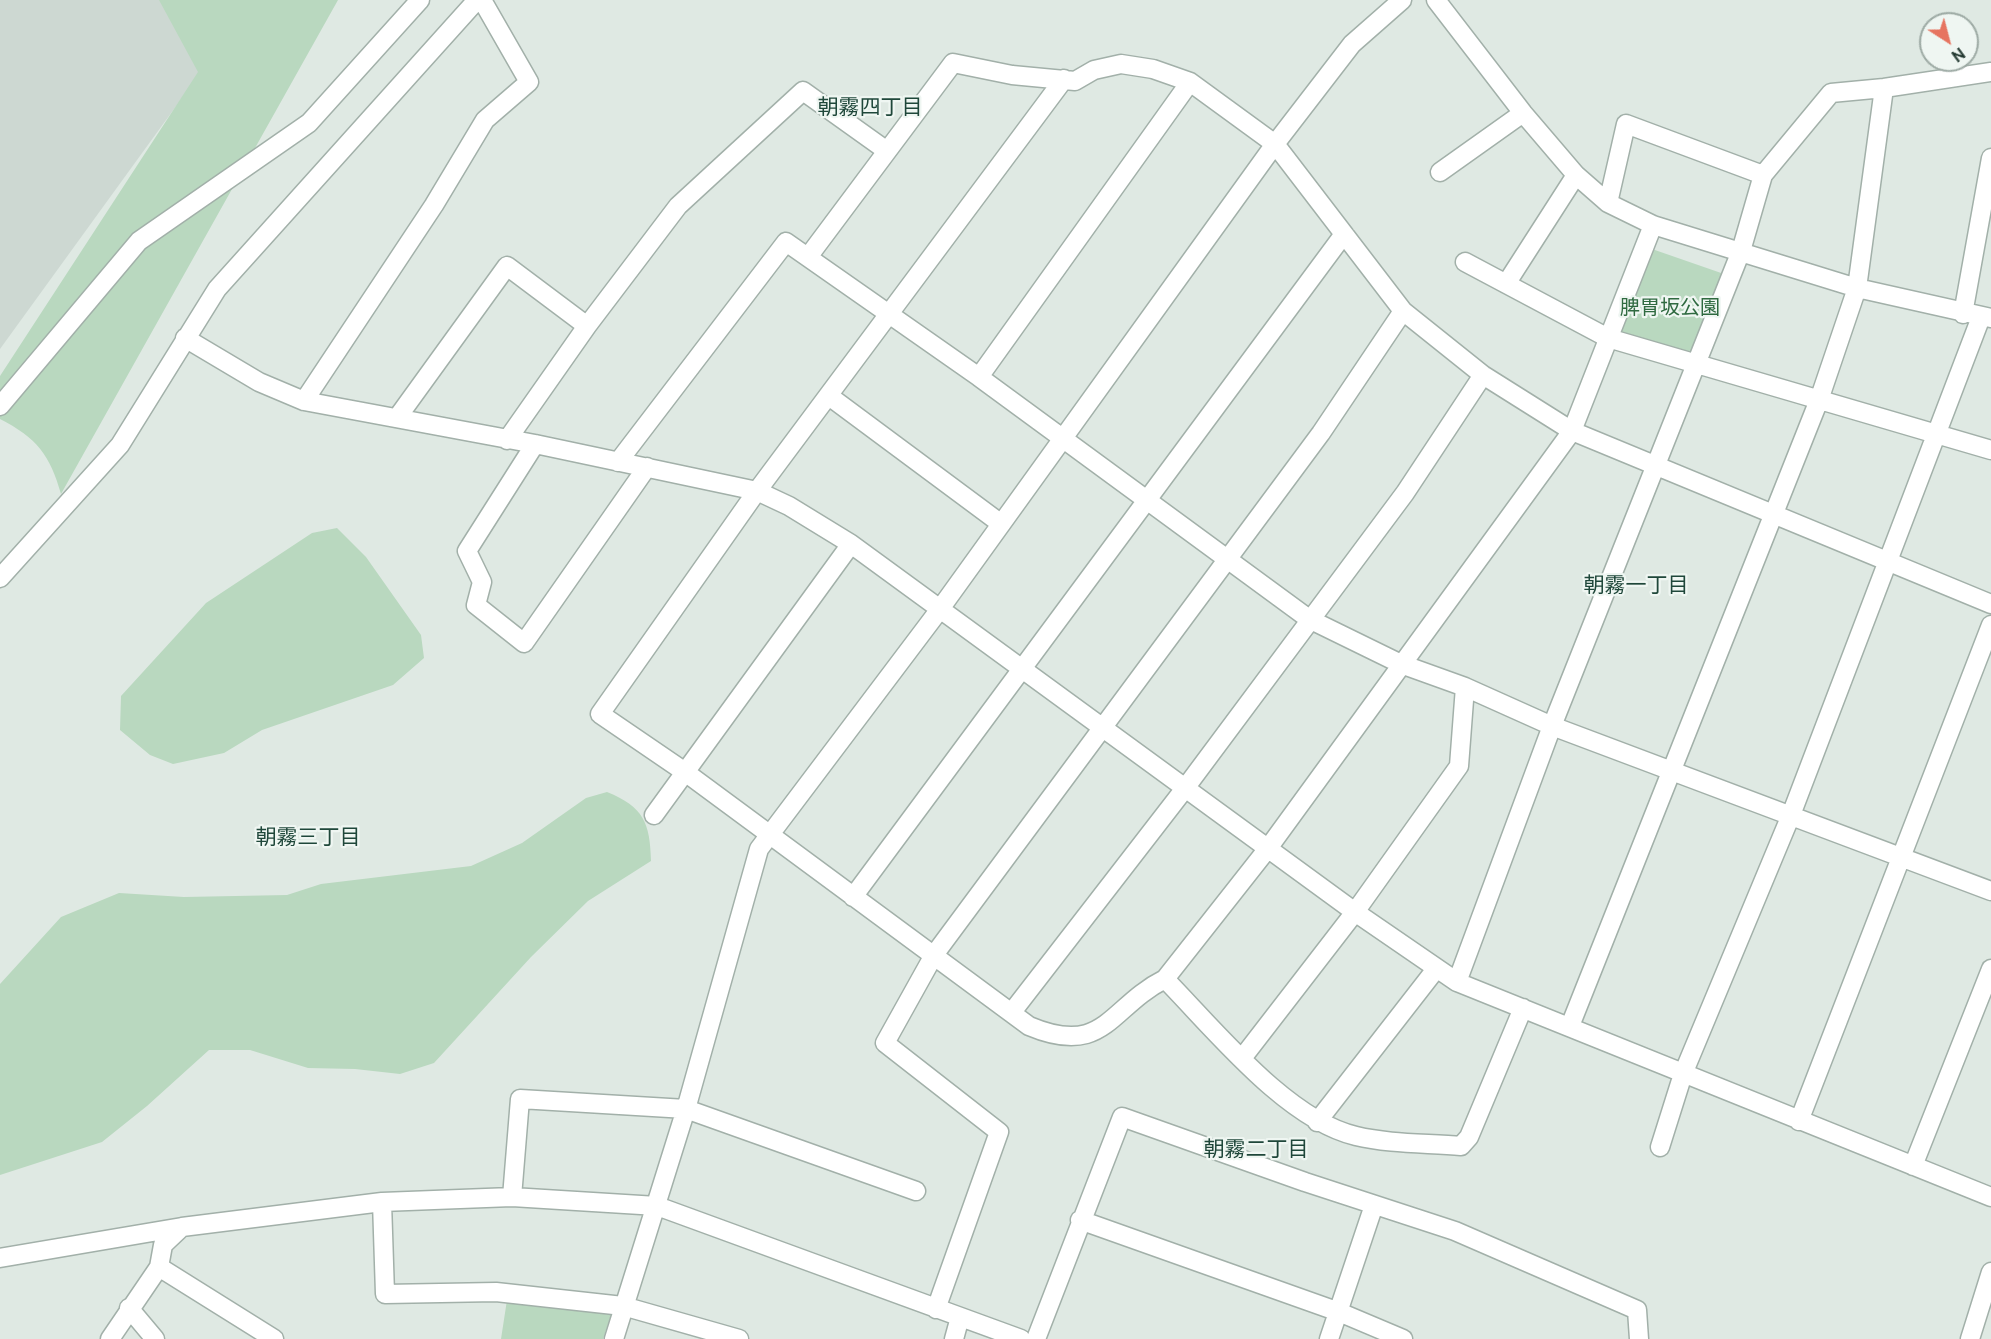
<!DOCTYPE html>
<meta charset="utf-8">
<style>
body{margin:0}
#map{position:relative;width:1991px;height:1339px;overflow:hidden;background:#dfe9e3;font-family:Ubuntu,sans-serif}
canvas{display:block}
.north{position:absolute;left:1919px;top:12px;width:60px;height:60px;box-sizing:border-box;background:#eff6f2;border:2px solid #9daaa4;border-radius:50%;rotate:144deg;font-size:16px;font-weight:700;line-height:24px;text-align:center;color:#21372f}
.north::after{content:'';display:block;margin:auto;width:21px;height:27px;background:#e67460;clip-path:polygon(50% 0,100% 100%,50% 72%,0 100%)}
</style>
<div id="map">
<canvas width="1991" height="1339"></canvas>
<div class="north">N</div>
</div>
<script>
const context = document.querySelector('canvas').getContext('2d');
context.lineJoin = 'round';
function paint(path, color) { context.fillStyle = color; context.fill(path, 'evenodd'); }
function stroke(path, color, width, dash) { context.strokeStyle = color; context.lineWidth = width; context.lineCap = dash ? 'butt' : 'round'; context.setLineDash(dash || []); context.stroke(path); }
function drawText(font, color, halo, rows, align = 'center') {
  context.font = font + ' Ubuntu,"Noto Sans JP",sans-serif'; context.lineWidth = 4.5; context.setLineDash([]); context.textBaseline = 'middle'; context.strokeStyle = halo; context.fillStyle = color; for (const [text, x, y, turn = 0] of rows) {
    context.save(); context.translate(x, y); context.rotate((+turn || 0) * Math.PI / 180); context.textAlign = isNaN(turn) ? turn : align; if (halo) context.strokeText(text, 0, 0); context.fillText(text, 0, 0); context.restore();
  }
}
paint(new Path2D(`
 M0 0H253L0 349Z`), '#cdd8d2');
paint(new Path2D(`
 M159 0H338L61 494C50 455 37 438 0 419V376L198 72Z
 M1652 249 1724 274 1692 358 1617 334Z
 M337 528 366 557 421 635 424 658 393 685 262 730 224 753 173 764 150 755 120 730 121 696 206 603 312 533Z
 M607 792C644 807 650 823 651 861L588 901 531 957 434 1063 400 1074 355 1069 308 1068 250 1050H209L147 1106 102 1142 0 1175V984L61 917 119 893 184 897 287 895 321 884 471 866 522 843 586 798Z
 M507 1300 611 1315 603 1339H501Z`), '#b9d8bf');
const minor = new Path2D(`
 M1436 0 1523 113 1576 175 1608 203 1653 225 1857 288 1991 318
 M1064 79 757 491 600 714 685 772 1029 1026C1105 1058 1109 1007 1165 979L1269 847 1572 431 1653 225
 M1440 172 1523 113
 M1608 203 1626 124 1763 175 1831 93 1884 88 1991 72
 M808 257 953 63 1012 75 1075 81 1094 70 1121 64 1153 69 1190 82 1275 144 1403 311 1483 375 1572 431 1991 604
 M1465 262 1608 338 1991 450
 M1506 284 1576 175
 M1963 314 1991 158
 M185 338 259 382 304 401 535 444 757 491 789 506 851 544 1355 912 1457 982 1991 1197
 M979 377 1190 82
 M829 396 1000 523
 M304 401 434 205 485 120 529 82 482 0
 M0 406 139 241 309 123 420 0
 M397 418 507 266 587 326
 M507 440 587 326 678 206 803 91 887 151
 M535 444 467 551 482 582 476 605 524 643 647 467
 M618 462 786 242 979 377 1309 619 1401 664 1465 687 1552 726 1991 891
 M0 578 120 445 217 289 477 0
 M654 815 851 544
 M853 897 1344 234
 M1165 979C1215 1030 1287 1120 1356 1136 1389 1144 1427 1143 1461 1146L1469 1137 1523 1008
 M1457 982 1552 726 1741 251 1763 175
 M1012 1012 1186 787 1405 493 1483 375
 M1570 1026 1819 400 1857 288 1884 88
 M1243 1057 1355 912 1459 766 1465 687
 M1799 1121 1991 625
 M1317 1122 1436 969
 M1660 1147 1683 1074 1791 815 1981 317
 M1913 1166 1991 969
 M512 1197 520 1099 686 1109 916 1191
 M382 1202 385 1294 496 1292 623 1306 739 1339
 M1080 1220 1339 1312 1403 1339
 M0 1258 182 1227
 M159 1267 274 1339
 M129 1308 155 1339
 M936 1309 999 1132 885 1043 934 955 1321 433 1403 311
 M110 1339 159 1267 163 1245 182 1227 382 1202 512 1197 657 1206 1021 1339
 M614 1339 686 1109 759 849 940 609 1275 144 1352 44 1402 0
 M954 1339 960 1317
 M1036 1339 1122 1117 1305 1182 1455 1231 1637 1310 1639 1339
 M1329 1339 1374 1205
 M1970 1339 1991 1272`);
stroke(minor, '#a2b0a9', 21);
stroke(minor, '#fff', 18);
drawText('20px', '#2f6a40', '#eff6f2', [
 ["脾胃坂公園",1670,307]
]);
drawText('21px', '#1f473a', '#eff6f2', [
 ["朝霧四丁目",870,107],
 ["朝霧一丁目",1636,585],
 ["朝霧三丁目",308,837],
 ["朝霧二丁目",1256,1149]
]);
</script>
